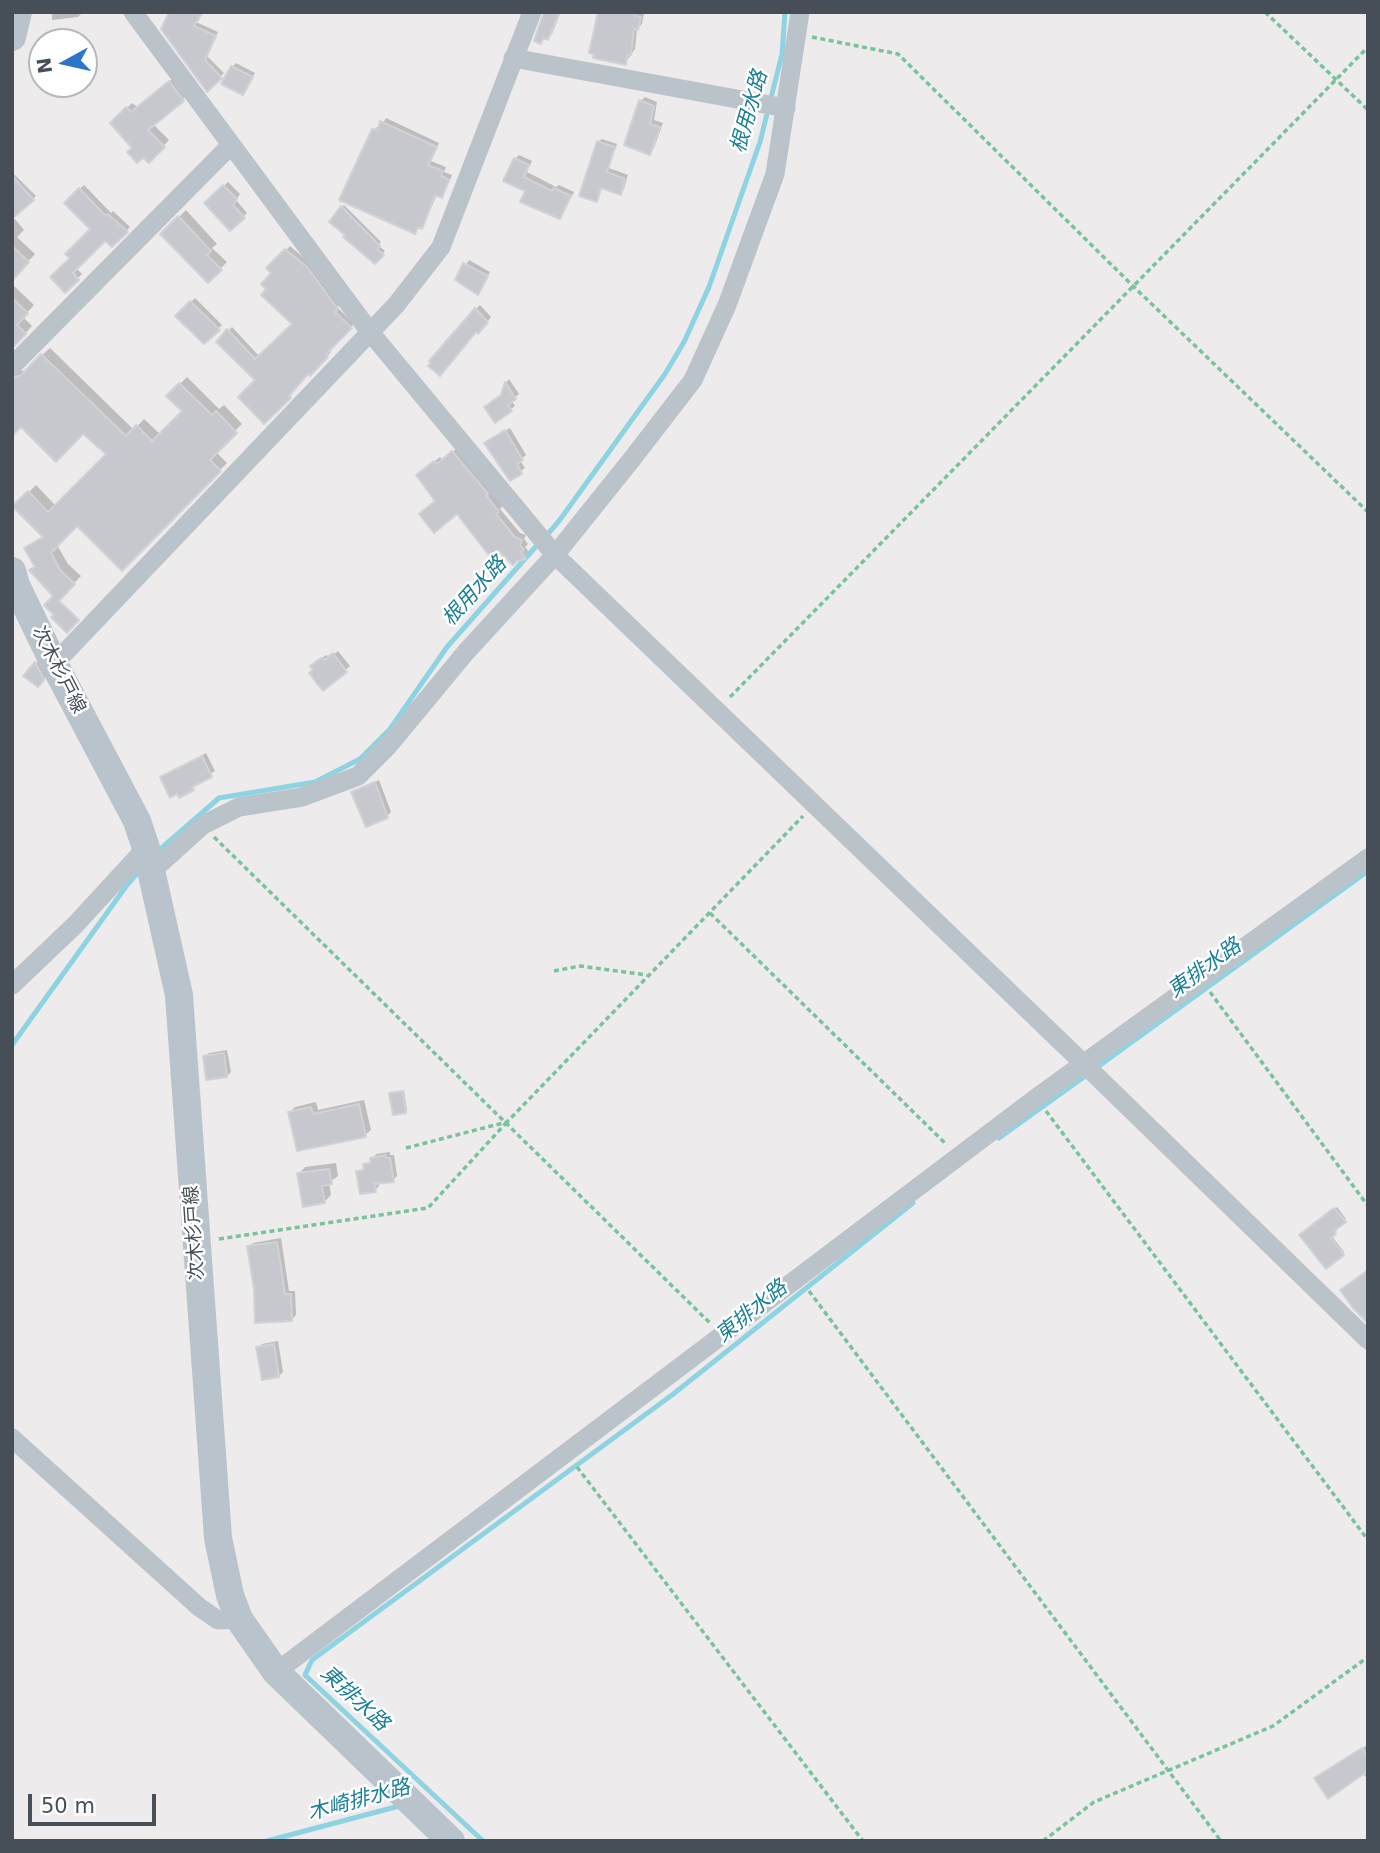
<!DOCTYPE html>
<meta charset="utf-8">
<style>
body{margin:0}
#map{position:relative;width:1380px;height:1853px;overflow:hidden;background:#eeebec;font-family:"DejaVu Sans",sans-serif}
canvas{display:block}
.frame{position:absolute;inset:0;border:14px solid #464f57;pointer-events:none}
.north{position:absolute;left:28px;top:28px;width:70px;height:70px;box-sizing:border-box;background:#fff;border:2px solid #b5b9bc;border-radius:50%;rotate:262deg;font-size:19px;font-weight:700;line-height:28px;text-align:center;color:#464f57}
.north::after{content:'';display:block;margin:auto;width:24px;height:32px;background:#2b76c8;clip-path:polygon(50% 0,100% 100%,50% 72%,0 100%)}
.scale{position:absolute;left:28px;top:1794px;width:128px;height:32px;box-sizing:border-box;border:4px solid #464f57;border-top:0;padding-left:9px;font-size:21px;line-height:24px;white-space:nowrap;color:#464f57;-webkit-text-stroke:5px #fff;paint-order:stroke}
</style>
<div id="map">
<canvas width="1380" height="1853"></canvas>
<div class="frame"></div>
<div class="north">N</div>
<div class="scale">50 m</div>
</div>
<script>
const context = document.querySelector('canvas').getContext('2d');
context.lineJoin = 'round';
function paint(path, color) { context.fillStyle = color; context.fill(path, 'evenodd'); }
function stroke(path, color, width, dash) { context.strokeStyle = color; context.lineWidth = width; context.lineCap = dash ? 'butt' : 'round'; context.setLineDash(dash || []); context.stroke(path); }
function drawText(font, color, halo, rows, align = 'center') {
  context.font = font + ' "DejaVu Sans","Noto Sans JP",sans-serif'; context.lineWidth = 5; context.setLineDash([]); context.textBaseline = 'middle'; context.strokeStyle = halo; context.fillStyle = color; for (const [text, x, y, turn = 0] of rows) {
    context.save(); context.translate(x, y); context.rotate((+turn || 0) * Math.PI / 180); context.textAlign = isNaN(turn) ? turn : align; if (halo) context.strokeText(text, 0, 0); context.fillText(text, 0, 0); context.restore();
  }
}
paint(new Path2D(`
 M52 12H82V13L78 17 52 20Z
 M596 12 644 13 642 24 637 29 635 49 625 63 599 13Z
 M548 15 558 19 552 34 541 42Z
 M196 22 218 32 207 56 224 73 207 89 163 29Z
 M236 63 255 73 243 93 232 67Z
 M175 77 188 95 153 124 169 140 149 161 112 123 132 103 137 107Z
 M645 97 657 102 654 120 663 123 654 148 650 153 641 101Z
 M386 118 439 143 431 161 446 167 444 172 452 175 445 192 441 196 437 194 425 223 415 232 374 130 378 126H381Z
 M602 139 617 144 609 168 628 175 624 189 620 193 603 187 596 200 598 142Z
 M519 155 532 161 527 172 556 187 559 185 574 192 560 217 528 190 515 159Z
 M12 172 36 196 16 214 12 210Z
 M228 182 240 194 236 200 247 213 231 228 206 203Z
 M84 185 111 213 113 211 130 227 112 245 105 238 76 268 82 274 65 291 72 258 92 229 66 203Z
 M344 205 381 242 378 245 385 251 375 262 348 234 342 207Z
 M186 210 217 244 212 248 227 262 208 281 162 234Z
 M15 219 24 230 17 237 35 254 12 279V222Z
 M290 246 311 264 340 304 337 307 354 324 329 349 331 352 310 373 309 372 292 391 293 393 264 421 257 379 218 342 232 327 260 357 294 323 274 273 269 268Z
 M469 260 490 272 478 293 457 279Z
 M12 284 34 305 23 317 32 326 12 348Z
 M195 298 222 325 204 342 178 316Z
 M480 305 491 317 482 328 476 330V309Z
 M50 348 134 430 144 419 161 435 184 411 168 396 187 377 219 409 224 405 242 424 215 451 227 463 122 568 77 524 57 545 68 564 81 576 58 600 26 548 44 536 15 506 36 485 56 506 108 454 83 431 12 423V369L25 371Z
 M509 379 519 394 511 400 515 406 495 420 506 383Z
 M510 428 526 455 520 460 525 468 510 479 491 439Z
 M458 447 503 506 500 509 520 533 526 535 524 539 528 544 525 547 529 552 525 557 437 500 423 471 440 457 443 461Z
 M338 651 350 666 323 688 317 662 326 655 330 657Z
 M39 660 47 675 42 681 26 676Z
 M206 753 215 771 196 783 194 787 190 778 162 777Z
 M379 780 391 812 387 816 353 793Z
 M227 1050 231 1072 227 1076 205 1057 209 1053Z
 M404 1090 407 1110 405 1112 391 1094Z
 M364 1100 371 1130 365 1135 290 1112 295 1107 316 1102 318 1110Z
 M390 1152V1155H394L397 1176 393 1180 378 1182 379 1186 375 1190 358 1172 365 1167V1165L372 1160 376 1154Z
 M336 1163 338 1176 329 1183 331 1195 324 1202 299 1174 305 1167Z
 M1337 1207 1346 1219 1335 1228 1337 1231 1331 1235 1344 1252 1326 1266 1301 1235Z
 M281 1238 289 1291H295L296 1315 292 1319 256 1289 249 1247 253 1243Z
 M278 1341 283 1372 279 1376 258 1348 262 1344Z
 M1366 1746 1368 1750V1780L1363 1773 1320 1775Z`), '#0003');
stroke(new Path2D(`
 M546 536 559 521 665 374 684 342 709 287 760 142 782 54 785 12
 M157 852 219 798 315 782 360 759 390 729 447 647 539 543
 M12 1045 127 885 141 869
 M1096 1068 1368 871
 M999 1138 1088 1074
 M267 1841 403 1805
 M483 1841 305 1675 312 1660 672 1395 913 1203`), '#8ed3e1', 5);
const building = new Path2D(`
 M169 12H203L194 26 216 36 205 60 222 78 207 92 161 29Z
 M544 12H560L548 40 543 38 541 44 534 41Z
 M598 12H637L636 16 641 17 638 30 634 29 631 55H627L626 65 593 58 594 54 589 53Z
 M231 66 253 77 243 95 221 84Z
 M169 81 184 101 148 130 165 147 149 163 143 158 137 163 127 152 132 148 110 123 126 107 131 112Z
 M639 100 654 106 650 124 660 127 650 155 624 145Z
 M380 121 437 147 428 165 443 171 441 176 449 180 442 198 435 195 422 229 418 227 415 234 339 200 372 129 378 130Z
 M597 141 615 147 607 172 625 179 621 195 601 188 597 202 579 196Z
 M514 158 529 165 524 177 552 191 554 188 571 196 560 219 520 202 525 191 503 181Z
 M12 176 34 200 12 219Z
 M223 185 237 199 233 205 245 218 230 231 204 203Z
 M79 188 106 216 108 214 128 232 112 247 105 241 73 273 79 280 65 293 50 277 70 258 65 254 90 229 64 203Z
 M341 206 380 246 377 249 384 255 375 264 343 237 345 235 329 222Z
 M178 216 211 251 207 255 222 270 208 283 160 234Z
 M12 246 29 262 12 281Z
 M285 249 307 267 338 309 335 312 352 328 326 354 328 357 310 376 308 374 289 396 291 398 264 424 238 397 255 380 216 342 227 329 255 359 292 324 261 295 266 289 261 284 271 273 266 268Z
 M463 263 488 276 478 295 455 280Z
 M12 298 28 313 17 325 26 334 12 348Z
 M190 301 220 330 204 344 175 316Z
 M475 308 488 322 478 334 476 332 440 376 428 366 431 363 429 361Z
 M41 354 126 436 136 425 152 441 182 411 166 396 179 383 212 415 216 411 237 433 210 460 221 471 122 571 77 526 51 553 61 571 75 584 59 601 79 620 67 633 51 617 54 615 44 605 53 596 29 570 35 567 24 548 43 537 12 506 28 491 48 512 106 454 83 434 56 462 21 427 12 436V378L21 375Z
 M505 382 516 399 508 405 512 411 495 423 484 407 501 395Z
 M505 430 523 460 517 464 522 474 510 481 484 443Z
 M452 451 488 494 486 495 499 512 496 514 515 537 522 540 520 545 524 550 521 552 526 559 517 561 513 565 498 551 491 558 457 514 434 533 419 514 435 501 416 475 434 461 437 464Z
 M333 653 347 672 323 691 309 673 313 670 310 666 321 658 324 660Z
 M35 662 44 680 38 687 23 676Z
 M202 756 212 777 192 787 194 790 179 798 177 794 170 798 160 777Z
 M375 782 388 818 366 827 351 792Z
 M224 1053 227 1077 206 1080 203 1056Z
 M403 1091 406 1113 393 1115 389 1093Z
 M359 1104 366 1137 297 1151 288 1112 311 1107 313 1114Z
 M386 1155V1158H390L394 1182 374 1184 376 1192 360 1194 356 1171 364 1170 363 1164 371 1163 370 1158Z
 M329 1169 332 1184 322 1186 325 1203 303 1207 297 1173Z
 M1334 1208 1346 1222 1334 1231 1336 1234 1331 1238 1344 1255 1326 1269 1299 1235Z
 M277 1242 285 1294H291L292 1321 255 1323 254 1289 247 1246Z
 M1368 1270V1323L1353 1308 1340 1290Z
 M274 1344 279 1377 262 1380 256 1347Z
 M1362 1748 1368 1758V1771L1328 1799 1314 1778Z`);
paint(building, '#c7c8ce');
stroke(building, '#d0d2d7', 2);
stroke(new Path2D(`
 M1265 12 1368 110
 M812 37 898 54 1134 287 1368 512
 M730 697 1368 47
 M214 837 711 1324
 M710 913 947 1145
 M554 971 580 966 647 975
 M1210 992 1368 1206
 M1046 1111 1368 1540
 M406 1148 507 1122 803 816
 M219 1239 428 1208 507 1122
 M809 1291 1221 1841
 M577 1467 863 1841
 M1043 1841 1094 1802 1273 1726 1368 1657`), '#79c29b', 3.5, [5, 3.5]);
stroke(new Path2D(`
 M133 12 370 332 555 555 1083 1063 1368 1340
 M513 58 786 108
 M12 366 231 145
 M54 664 396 305 441 247 532 12
 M151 872 203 825 239 807 302 797 358 776 389 745 466 652 555 555 632 459 693 380 727 305 775 174 800 12
 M12 985 75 925 146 848
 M12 1438 199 1607 218 1620 239 1619
 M276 1672 1036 1098 1368 858`), '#bbc3ca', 19);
stroke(new Path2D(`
 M12 37 18 12
 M12 571 16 585 54 664 137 821 146 848 179 995 218 1538 230 1595 239 1619 276 1672 451 1841`), '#b9c3cc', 28);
drawText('19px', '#464f57', '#fff', [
 ["次木杉戸線",58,670,63],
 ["次木杉戸線",195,1233,-94]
]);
drawText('italic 21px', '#1b8095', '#fff', [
 ["根用水路",750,112,-74],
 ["根用水路",475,592,-48],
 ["東排水路",1205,969,-36],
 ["東排水路",752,1312,-39],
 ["東排水路",354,1699,43],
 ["木崎排水路",359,1801,-15]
]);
</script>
